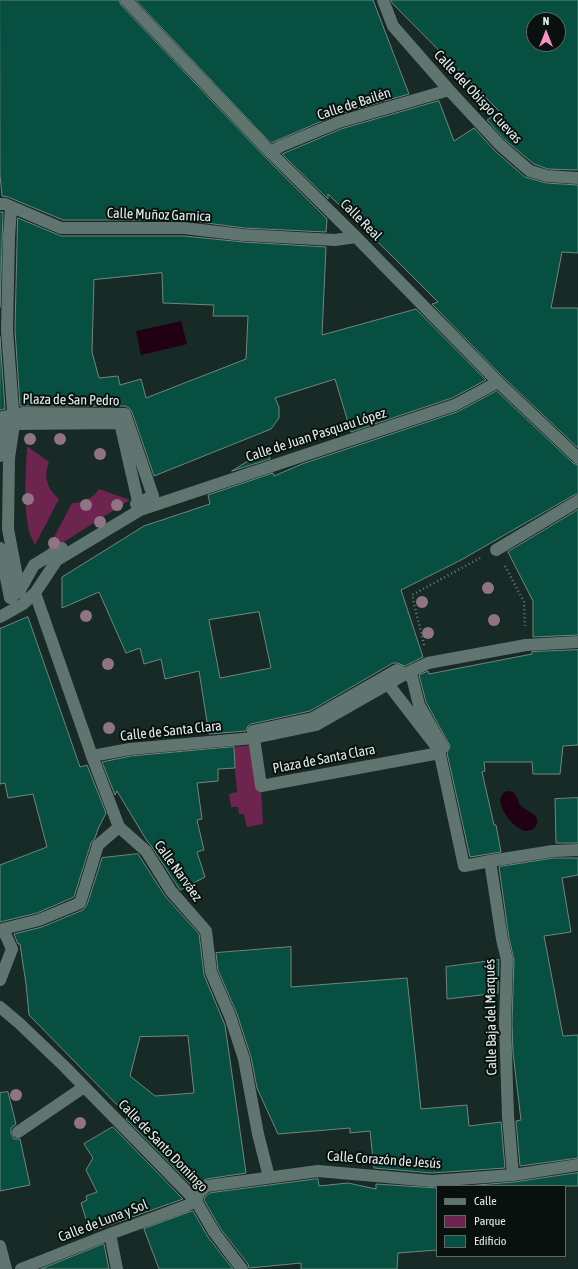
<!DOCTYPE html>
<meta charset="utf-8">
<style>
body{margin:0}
#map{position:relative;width:578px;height:1269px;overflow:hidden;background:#172a25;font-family:"Asap Condensed",sans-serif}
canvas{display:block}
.legend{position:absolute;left:436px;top:1185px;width:130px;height:72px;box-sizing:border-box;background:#08110e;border:1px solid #606966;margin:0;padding:5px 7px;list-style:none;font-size:12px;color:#e3eeeb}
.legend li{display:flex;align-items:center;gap:8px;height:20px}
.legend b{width:20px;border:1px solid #606966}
.north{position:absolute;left:526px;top:12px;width:40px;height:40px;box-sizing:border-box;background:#08110e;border:1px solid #606966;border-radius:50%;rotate:0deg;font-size:11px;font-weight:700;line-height:16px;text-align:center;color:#e3eeeb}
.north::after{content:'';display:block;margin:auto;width:14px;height:18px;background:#fa8fc7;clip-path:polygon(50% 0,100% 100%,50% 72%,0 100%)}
</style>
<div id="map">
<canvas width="578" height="1269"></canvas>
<ul class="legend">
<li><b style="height:5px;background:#60756f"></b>Calle</li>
<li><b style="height:11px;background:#6d244e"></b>Parque</li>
<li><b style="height:11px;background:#064f41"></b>Edificio</li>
</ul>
<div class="north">N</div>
</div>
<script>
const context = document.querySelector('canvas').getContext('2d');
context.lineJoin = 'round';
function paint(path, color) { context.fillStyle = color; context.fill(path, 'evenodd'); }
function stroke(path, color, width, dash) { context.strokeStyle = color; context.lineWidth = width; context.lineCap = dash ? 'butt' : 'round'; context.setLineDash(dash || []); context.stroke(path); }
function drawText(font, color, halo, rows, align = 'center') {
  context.font = font + ' "Asap Condensed",sans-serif'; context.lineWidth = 4; context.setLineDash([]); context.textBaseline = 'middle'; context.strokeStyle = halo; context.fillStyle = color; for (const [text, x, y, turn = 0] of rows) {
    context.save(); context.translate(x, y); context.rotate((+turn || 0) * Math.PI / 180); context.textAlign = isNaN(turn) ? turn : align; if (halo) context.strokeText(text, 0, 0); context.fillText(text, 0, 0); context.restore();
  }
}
paint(new Path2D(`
 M27 446 49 462C43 476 47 489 59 499L35 545C33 540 30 536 29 531 23 506 26 472 27 446Z
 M99 489 130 500 45 554 72 503C83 503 92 499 99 489Z
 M254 745 261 786 263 824 247 827 244 814H239L238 807H231L229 794 237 792 233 747Z`), '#6d244e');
paint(new Path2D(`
 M181 321 187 344 141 355 136 331Z
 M509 791C518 792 516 800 521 806 525 810 533 812 536 817 540 824 533 832 526 831 514 829 500 810 500 799L504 792Z`), '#200012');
const building = new Path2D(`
 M0 0H119L121 5 265 157 327 219 326 232 244 228 184 220H63L8 197 2 196 0 175Z
 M136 0H373L409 94 336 115 271 143Z
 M391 0H578V170L548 169 534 164 505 140 487 120 500 112 393 4ZM534 20H558V44H534Z
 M439 101 454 141 474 128 495 151 525 177 546 183 578 185V253L562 252 551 308H578V448L503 377 432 304 438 302 389 253 328 194V199L282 154 341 129Z
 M0 212H3L0 307Z
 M18 218 61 236H184L243 242 326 247 322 335 416 309 486 380 452 398 351 432 335 379 275 398 279 407V418L271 429 154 476 132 412 129 408 125 406H20L15 330ZM162 273 163 303 214 305 213 316H248L246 359 146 398 141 379 120 385 118 376 99 378 92 352 94 280Z
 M0 337 5 409 0 410Z
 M497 391 573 463 578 465V494L574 495 461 560 401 590 423 657 405 666 397 663H393L310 711 251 724 248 726 246 731 209 734 199 671 165 679 161 659 144 664 140 648 126 653 99 592 62 608V577L144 526 210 504 208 495 273 473 274 476 302 464 457 412ZM259 612 271 668 220 678 209 620Z
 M268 449 270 459 232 471Z
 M578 510V635L533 637V601L508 552Z
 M28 617 80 767 87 765 106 813 98 829 95 838 91 843 74 897 37 913 0 922V865L47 847 33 794 8 798 5 783 0 784V629Z
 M578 650V745L563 746 560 774H533L532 762H484L485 771 482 772 494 825H496L501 852 470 857 447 753 450 746 426 702 419 675 428 671 429 674 532 654V652Z
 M234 747 235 768 218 769V781L197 783 202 819 197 820 204 850 197 852 205 877 180 890 152 847 147 841 117 791 115 795 102 762 131 756Z
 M578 798V843H556L555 799Z
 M138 854 165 896 199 934 204 975 225 1025 246 1173 206 1179 194 1188 126 1119 129 1117 29 1015 26 984 20 944H18L14 934 42 927 83 910 87 905 102 858ZM188 1036 194 1093 155 1096 130 1076 140 1037Z
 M554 858H578V875L562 878 571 932 544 936 563 1036 578 1035V1158L520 1166 516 1121 521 1120 513 1053 512 1023 514 960 509 938 499 867Z
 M291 947V987L407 978 421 1109 467 1105 469 1126 501 1122 505 1168 432 1173 374 1168 370 1131 350 1133V1128L278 1134 257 1088 251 1057 237 1014 218 970 216 953Z
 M499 960 498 993 447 999 446 967Z
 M8 1092 16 1124 11 1128V1133L14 1139H20L30 1185 0 1191V1093Z
 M113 1127 183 1199 90 1232 81 1203 87 1200 86 1196 97 1192 86 1170 93 1158 84 1144Z
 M578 1173V1186H466L514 1182Z
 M318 1179 319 1186 348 1183 376 1189V1184L437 1188V1250L398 1253 397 1269H301V1263L249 1268 248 1264 220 1228 204 1200 205 1197 210 1193Z
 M193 1211 208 1237 233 1269H159L144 1229Z
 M104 1244 109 1269H41Z`);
paint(building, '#064f41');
stroke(building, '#70867f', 1);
stroke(new Path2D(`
 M505 566 524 602 525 626
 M424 645 412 595 480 558`), '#6e7d79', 2.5, [1, 3]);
stroke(new Path2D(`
 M119 827 146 851 171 891 206 931 211 972 230 1016 244 1059 258 1134 269 1177`), '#60756f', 12);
stroke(new Path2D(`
 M126 0 270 152 356 237 498 382 578 458
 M383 0 393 26 449 90 500 145 523 165 530 171 547 176 578 178
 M270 152 281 146 339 122 449 90
 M0 204H5L61 228H184L243 235 335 240 356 237
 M11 208 9 237 7 330 14 424 9 458 8 529 20 592
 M14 424 120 423 140 510
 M0 456 3 417 24 413 125 414 153 496 136 504
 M0 548 10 598 20 590 34 565 62 548
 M496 550 578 501
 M0 617 23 604 35 593 57 560 140 510 455 405 498 382
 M397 670 412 677 419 705 443 747 434 754 261 786 253 731 313 718Z
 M388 684 439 750 464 866 490 861 502 939 507 960 505 1023 508 1116 513 1175
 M92 756 130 749 254 738 316 725 388 684 405 674 428 663 526 645 578 642
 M490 861 553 851 578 850
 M0 980 12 949 3 929 39 920 80 903 98 845 119 827 92 756 35 593
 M0 1007 19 1023 64 1066 196 1201 214 1232 242 1269
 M18 1132 84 1087
 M196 1201 199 1193 207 1186 318 1171 432 1181 513 1175 578 1165
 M110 1234 117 1269
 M0 1246 6 1269
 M21 1269 110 1234 186 1206 196 1201`), '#60756f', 12);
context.fillStyle = '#917484';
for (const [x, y] of [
 [30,439],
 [60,439],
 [100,454],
 [28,499],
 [86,505],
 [117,505],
 [100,522],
 [54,543],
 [488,588],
 [422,602],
 [86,616],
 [494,620],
 [428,633],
 [108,664],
 [109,728],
 [16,1095],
 [80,1123]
]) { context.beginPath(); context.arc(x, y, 6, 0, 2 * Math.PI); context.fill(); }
drawText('14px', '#e3eeeb', '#08110e', [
 ["Calle del Obispo Cuevas",478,97,47],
 ["Calle de Bailén",354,104,-18],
 ["Calle Muñoz Garnica",159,215,2],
 ["Calle Real",361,220,45],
 ["Plaza de San Pedro",71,400,1],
 ["Calle de Juan Pasquau López",316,435,-18],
 ["Calle de Santa Clara",171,731,-6],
 ["Plaza de Santa Clara",324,759,-11],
 ["Calle Narváez",178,871,54],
 ["Calle Baja del Marqués",491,1017,-91],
 ["Calle de Santo Domingo",163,1146,46],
 ["Calle Corazón de Jesús",384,1160,4],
 ["Calle de Luna y Sol",103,1221,-21]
]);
</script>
